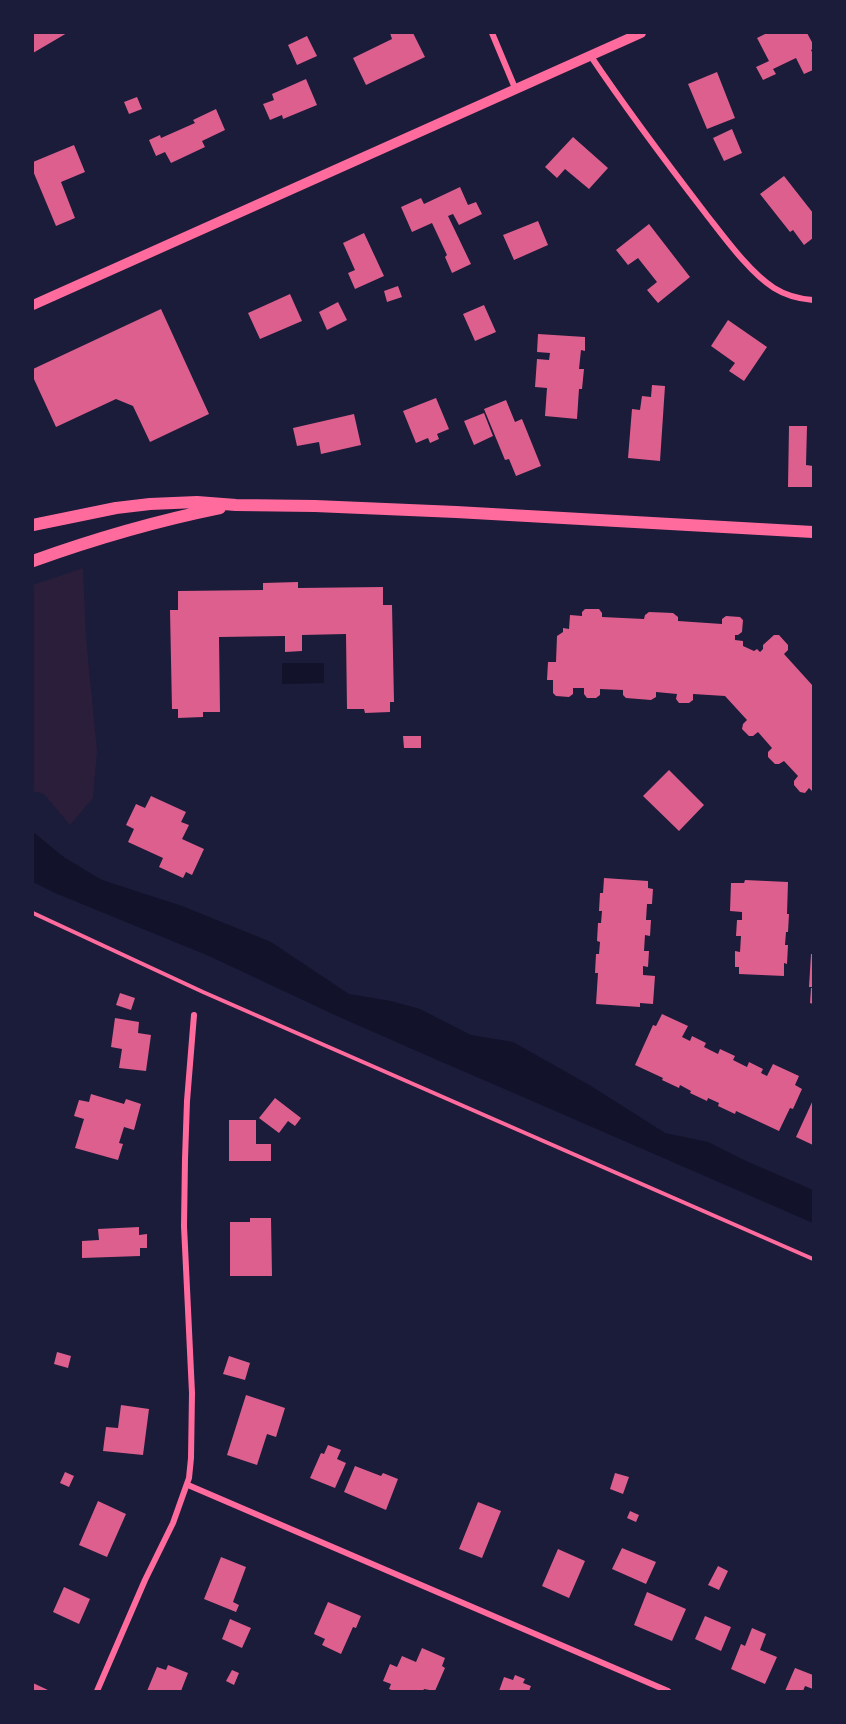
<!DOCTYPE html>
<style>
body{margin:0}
#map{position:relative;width:846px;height:1724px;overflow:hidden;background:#1b1b3a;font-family:"Noto Serif",serif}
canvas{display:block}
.frame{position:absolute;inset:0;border:34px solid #1b1b3a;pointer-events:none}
</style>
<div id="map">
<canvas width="846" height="1724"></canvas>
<div class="frame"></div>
</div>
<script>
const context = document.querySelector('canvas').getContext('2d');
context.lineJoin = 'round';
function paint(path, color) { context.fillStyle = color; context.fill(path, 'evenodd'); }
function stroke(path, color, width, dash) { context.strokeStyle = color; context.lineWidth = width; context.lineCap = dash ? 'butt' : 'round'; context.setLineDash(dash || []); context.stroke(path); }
paint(new Path2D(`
 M83 568 86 637 97 751 93 798 70 825 44 794 33 791V585Z`), '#2a1e3b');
paint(new Path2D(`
 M282 663H324V683L282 684Z
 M33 832 65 858 102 880 182 906 271 942 349 994 391 1001 420 1009 471 1035 513 1042 591 1086 665 1133 708 1142 746 1161 813 1190V1223L500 1087 435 1059 337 1016 209 956 55 893 33 882Z`), '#12122b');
paint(new Path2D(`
 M33 33H67L33 53Z
 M390 33H413L425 57 366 85 353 58 392 39Z
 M767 33H807L813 44V49L811 50 813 54V70L804 74 796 58 773 69 776 74 763 80 756 67 769 61 757 38Z
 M307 36 317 56 297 65 288 45Z
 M717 72 735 118 707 129 688 84Z
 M306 79 317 105 283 119 282 115 270 120 263 104 274 100 272 94Z
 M137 97 142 109 129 114 124 102Z
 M216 109 225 130 202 141 205 147 171 163 165 152 156 156 149 140 160 135 161 138 195 123 193 120Z
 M732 129 742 153 724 161 713 138Z
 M573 137 608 168 589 189 565 169 557 178 545 167Z
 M74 145 85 172 61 182 75 218 56 226 33 171V162Z
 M784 176 813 213V238L804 245 793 230 790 232 760 194Z
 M460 187 468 205 476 202 482 214 459 225 453 214 448 216 471 264 452 273 445 257 447 255 432 223 412 232 401 207 421 198 424 204Z
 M538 221 548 245 514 260 503 235Z
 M649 224 690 277 658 303 647 290 657 282 638 258 628 265 616 250Z
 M364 233 384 276 355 289 348 273 355 270 343 243Z
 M398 286 402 297 387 302 384 291Z
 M290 294 302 321 260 339 248 313Z
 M338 302 347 320 327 330 319 312Z
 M484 305 496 332 475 341 463 314Z
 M161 309 209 414 150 442 133 406 116 399 56 427 33 377V369Z
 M728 320 767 347 744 381 729 371 735 363 711 346Z
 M538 334 585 337V351L581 350 579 369H584L582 389H579L577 419 545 416 547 388 535 387 537 359 549 360 550 353 537 352Z
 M652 385 665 386 660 461 628 458 632 409 640 410 642 396 651 397Z
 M436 398 449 429 437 434 439 439 430 443 428 438 416 443 403 411Z
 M506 400 515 422 522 419 541 466 516 476 509 459 505 460 484 409Z
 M484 413 493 436 474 445 464 421Z
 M354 414 361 445 321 454 319 442 297 446 293 428Z
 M789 426H807L806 465 813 466V487H788Z
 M298 582V588L383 587V605H392L394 702H390V712L365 713 364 709H347L346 634 302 635V651L285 652V636L219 637 220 712H203V717L178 718V709H172L170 610H178V591L263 590V583Z
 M585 609H599L602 613V617L644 619 645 615 649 612 673 613 678 617V621L722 624V619L726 616 740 617 743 620 742 632 738 635H735V640L743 641V646L754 651 757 649 760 652 763 649V645L774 635H779L788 645V650L784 654 813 686V792L809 788 805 793 800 792 794 785V781L798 776 784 761 779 764H775L768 757V752L772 748 758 732 753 736H749L742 729 743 724 747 720 725 696 693 694V700L689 703H679L676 699 677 694 656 692V697L651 700 626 698 623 695V690L600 689V695L596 698H587L584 694V688H573V694L569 697 556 696 553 693V680H547L548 662H556L557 636 563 632V628L569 629 570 615 582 616V612Z
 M403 736H421V748H404Z
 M669 770 704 805 679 831 643 796Z
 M151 796 186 812 181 822 189 825 182 839 204 849 192 875 186 872 183 878 159 867 163 858 128 842 134 829 126 825 136 804 145 808Z
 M604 878 648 881V888L653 889 652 904H647L646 920H651L650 936 645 935 644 951H649L648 967 643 966V975L655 976 653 1004 640 1003V1007L596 1004 598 973H595L596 954H599L600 942 597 941 598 923H601L602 911H599L600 893H603Z
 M745 880 788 882 787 914H789L788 932H786L785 945H788L787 964 784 963V976L739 974V967H735V951L740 952 741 936H736L737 920H742V912L730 911 731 883H744Z
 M811 954H813V987H809Z
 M811 988H813V1004L810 1003Z
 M120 993 135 998 131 1010 116 1005Z
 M662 1014 688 1026 682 1037 690 1041 692 1036 706 1043 704 1047 718 1054 720 1049 735 1056 733 1060 747 1067 749 1062 763 1069 761 1073 767 1076 773 1064 799 1076 795 1085 802 1089 793 1109 790 1108 779 1131 736 1111 735 1114 718 1106 719 1103 708 1098 707 1101 690 1093 691 1091 680 1085 679 1088 662 1080 663 1078 635 1065 653 1025 656 1026Z
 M115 1018 139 1022 138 1033 151 1035 146 1071 119 1068 122 1049 111 1047Z
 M91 1094 124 1104 126 1099 141 1104 134 1130 124 1127 119 1143 123 1144 118 1160 75 1148 84 1119 74 1116 79 1100 89 1102Z
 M275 1098 301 1118 295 1126 288 1121 279 1133 259 1118Z
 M813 1100V1145L796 1137Z
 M229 1120H256V1144H271V1161H229Z
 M250 1218H271L272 1276H230V1222H250Z
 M139 1227V1235L147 1234V1248H140V1256L82 1258V1241L99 1240 98 1229Z
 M57 1352 71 1356 68 1368 54 1364Z
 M229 1356 250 1363 245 1380 223 1374Z
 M246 1395 285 1408 276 1437 267 1434 257 1465 227 1455Z
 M121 1405 149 1409 143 1455 103 1451 106 1427 118 1428Z
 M328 1445 341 1450 337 1459 346 1463 335 1488 310 1478 321 1453 324 1454Z
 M355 1466 381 1476 383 1473 398 1479 386 1510 344 1492Z
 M65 1472 74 1476 69 1487 60 1483Z
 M615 1473 629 1477 623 1494 610 1489Z
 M98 1501 126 1514 107 1557 79 1545Z
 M478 1502 501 1511 482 1558 459 1549Z
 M630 1511 639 1515 636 1522 627 1518Z
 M622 1548 656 1562 646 1584 612 1569Z
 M558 1549 585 1561 569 1598 542 1586Z
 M221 1557 246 1567 233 1602 239 1605 236 1612 204 1599Z
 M718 1566 728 1571 719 1590 708 1585Z
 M64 1587 90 1599 79 1624 53 1612Z
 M647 1592 686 1609 672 1641 634 1625Z
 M328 1602 361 1616 356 1628 353 1627 341 1654 322 1645 325 1639 314 1634Z
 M705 1616 731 1627 721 1651 695 1639Z
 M230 1619 251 1628 242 1648 222 1639Z
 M752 1628 766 1634 760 1650 777 1657 765 1684 731 1669 741 1644 745 1646Z
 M422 1648 445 1658 442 1666 445 1668 435 1691 424 1689 423 1691H394L389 1689 391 1684 383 1681 390 1664 397 1667 402 1656 416 1662Z
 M168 1665 188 1673 181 1691H147L157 1667 166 1670Z
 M795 1668 813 1675V1689L805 1686 803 1691H785Z
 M232 1670 239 1673 234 1685 226 1681Z
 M515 1675 525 1679 523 1683 531 1686 529 1691H499L504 1677 513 1680Z
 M33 1683 50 1691H33Z`), '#dd5f8e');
stroke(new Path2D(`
 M33 913 203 992 813 1259`), '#ff6b9d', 4);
stroke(new Path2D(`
 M492 33 515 88
 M590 55C627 110 666 162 706 214 724 237 750 273 774 288 785 295 800 299 813 300
 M188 1485 668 1691
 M97 1691 145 1580 173 1523 189 1478 191 1458 192 1393 184 1226 185 1159 187 1101 194 1015`), '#ff6b9d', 6);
stroke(new Path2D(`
 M33 305 641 33`), '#ff6b9d', 10);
stroke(new Path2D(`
 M33 525 116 508 150 504 197 502 236 505 315 506 456 512 813 532
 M33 561C94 539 156 521 220 508`), '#ff6b9d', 12);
</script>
